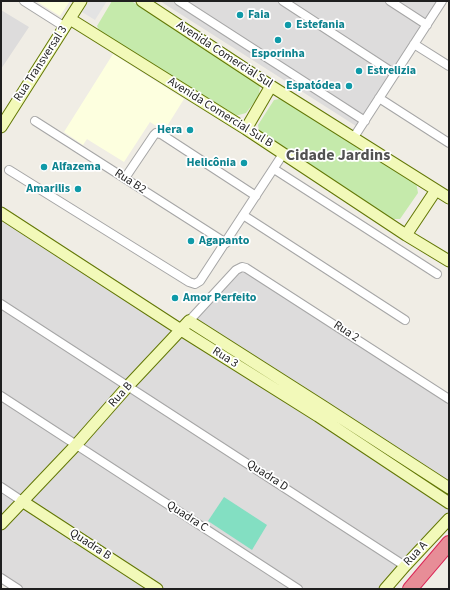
<!DOCTYPE html>
<meta charset="utf-8">
<style>
body{margin:0}
#map{position:relative;width:450px;height:590px;overflow:hidden;background:#f0ede5;font-family:"Source Sans 3",sans-serif}
canvas{display:block}
.frame{position:absolute;inset:0;border:2px solid #1f1f1f;pointer-events:none}
</style>
<div id="map">
<canvas width="450" height="590"></canvas>
<div class="frame"></div>
</div>
<script>
const context = document.querySelector('canvas').getContext('2d');
context.lineJoin = 'round';
function paint(path, color) { context.fillStyle = color; context.fill(path, 'evenodd'); }
function stroke(path, color, width, dash) { context.strokeStyle = color; context.lineWidth = width; context.lineCap = dash ? 'butt' : 'round'; context.setLineDash(dash || []); context.stroke(path); }
function drawText(font, color, halo, rows, align = 'center') {
  context.font = font + ' "Source Sans 3",sans-serif'; context.lineWidth = 3.5; context.setLineDash([]); context.textBaseline = 'middle'; context.strokeStyle = halo; context.fillStyle = color; for (const [text, x, y, turn = 0] of rows) {
    context.save(); context.translate(x, y); context.rotate((+turn || 0) * Math.PI / 180); context.textAlign = isNaN(turn) ? turn : align; if (halo) context.strokeText(text, 0, 0); context.fillText(text, 0, 0); context.restore();
  }
}
paint(new Path2D(`
 M160 1H437L356 126Z
 M1 10 29 27 1 69Z
 M1 216 177 331 128 383 1 302Z
 M243 270 449 402V485L193 321 238 273Z
 M1 308 124 387 76 441 1 392Z
 M182 333 449 506V516L405 563 133 386Z
 M129 389 401 566 381 589H303L80 444Z
 M1 399 72 445 22 497 1 484Z
 M77 448 294 589H162L27 501Z
 M1 490 17 501 1 519Z
 M23 506 151 589H22L1 576V530Z`), '#dddcdc');
paint(new Path2D(`
 M36 1H70L60 16Z
 M113 54 184 99 164 131 150 122 124 162 90 141 87 139 83 145 64 132Z`), '#fdffdf');
paint(new Path2D(`
 M112 1H131L142 7 260 84 259 96 246 113 235 116 100 32 97 26Z
 M284 98 416 182 418 193 400 219H390L260 135 258 125 274 100Z`), '#c5eaab');
paint(new Path2D(`
 M224 497 267 525 252 550 208 521Z`), '#83dfc2');
paint(new Path2D(`
 M89 1H107L95 20 82 12Z`), '#e3e3e3');
const street = new Path2D(`
 M24 1 65 27
 M179 1 365 121
 M283 1 395 74
 M390 1 427 25
 M414 44 449 66
 M379 98 449 143
 M35 121 226 243
 M354 137 442 1
 M274 169 437 274
 M9 170 189 282 195 284 200 281 283 154
 M125 178 154 135 156 133 161 134 256 196
 M243 215 405 320
 M1 304 405 566
 M189 321 236 270 242 267 246 268 449 399
 M1 396 298 589
 M1 487 22 501
 M1 578 18 589`);
const secondary = new Path2D(`
 M142 1 271 86 449 198
 M70 19 246 129 406 235 449 261
 M1 127 81 1
 M246 129 271 86
 M1 213 181 330 318 416 449 503
 M406 235 436 190
 M22 501 157 589
 M1 524 76 445 128 386 189 321 324 407 449 488
 M385 589 405 566 449 519`);
const highway = new Path2D(`
 M410 589 449 543`);
stroke(street, '#a6a6a6', 10);
stroke(secondary, '#627705', 13);
stroke(highway, '#db2556', 16);
stroke(street, '#fff', 8);
stroke(secondary, '#f2f9b9', 11);
stroke(highway, '#e78d97', 14);
for (const [x, y, r, color] of [
 [240,15,4,"#0f9aa8"],
 [288,25,4,"#0f9aa8"],
 [278,40,4,"#0f9aa8"],
 [359,71,4,"#0f9aa8"],
 [349,86,4,"#0f9aa8"],
 [190,130,4,"#0f9aa8"],
 [244,163,4,"#0f9aa8"],
 [44,167,4,"#0f9aa8"],
 [78,189,4,"#0f9aa8"],
 [191,241,4,"#0f9aa8"],
 [175,298,4,"#0f9aa8"]
]) { const dot = new Path2D(); dot.arc(x, y, r, 0, 2 * Math.PI); context.fillStyle = color; context.fill(dot); stroke(dot, '#fff', 1.5); }
drawText('bold 12px', '#0d838f', '#fff', [
 ["Faia",248,15],
 ["Estefania",296,25],
 ["Esporinha",278,54,"center"],
 ["Estrelizia",367,71],
 ["Espatódea",341,86,"right"],
 ["Hera",182,130,"right"],
 ["Helicônia",236,163,"right"],
 ["Alfazema",52,167],
 ["Amarilis",70,189,"right"],
 ["Agapanto",199,241],
 ["Amor Perfeito",183,298]
], 'left');
drawText('12px', '#1f1f1f', '#fff', [
 ["Avenida Comercial Sul",224,55,33],
 ["Rua Transversal 3",41,64,-57],
 ["Avenida Comercial Sul B",220,113,32],
 ["Rua B2",130,182,33],
 ["Rua 2",346,332,33],
 ["Rua 3",225,358,32],
 ["Rua B",121,395,-48],
 ["Quadra D",267,476,33],
 ["Quadra C",187,517,33],
 ["Quadra B",90,545,33],
 ["Rua A",416,554,-47]
]);
drawText('bold 16px', '#525252', '#fff', [
 ["Cidade Jardins",338,156]
]);
</script>
